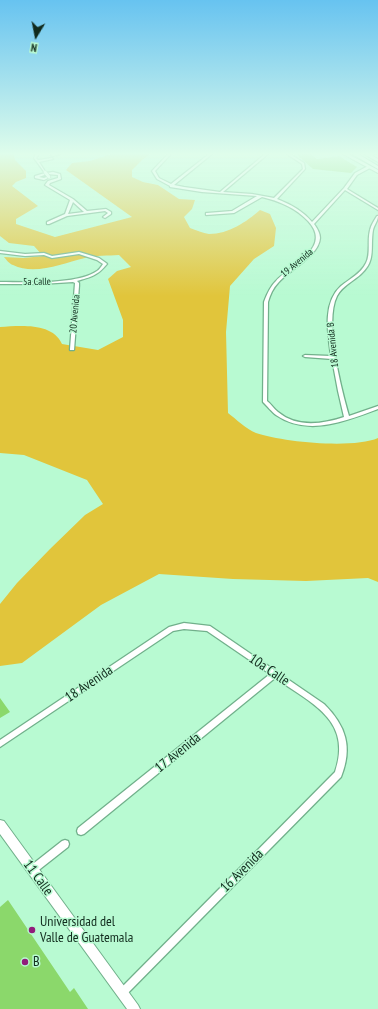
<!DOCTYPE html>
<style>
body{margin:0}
#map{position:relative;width:378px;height:1009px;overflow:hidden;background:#b8fad2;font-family:"PT Sans Narrow",sans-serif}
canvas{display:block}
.north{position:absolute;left:16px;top:16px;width:40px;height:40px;-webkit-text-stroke:3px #b8fad2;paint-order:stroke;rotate:190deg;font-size:11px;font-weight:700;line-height:16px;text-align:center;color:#112b1d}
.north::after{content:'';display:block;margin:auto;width:14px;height:18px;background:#112b1d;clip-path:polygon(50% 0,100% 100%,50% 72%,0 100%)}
</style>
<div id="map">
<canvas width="378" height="1009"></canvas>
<div class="north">N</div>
</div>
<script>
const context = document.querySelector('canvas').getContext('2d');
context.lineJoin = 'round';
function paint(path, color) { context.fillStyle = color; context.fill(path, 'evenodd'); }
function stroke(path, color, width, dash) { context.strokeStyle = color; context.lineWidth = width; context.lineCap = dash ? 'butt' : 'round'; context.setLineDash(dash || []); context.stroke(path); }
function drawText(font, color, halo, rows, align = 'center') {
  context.font = font + ' "PT Sans Narrow",sans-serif'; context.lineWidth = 3; context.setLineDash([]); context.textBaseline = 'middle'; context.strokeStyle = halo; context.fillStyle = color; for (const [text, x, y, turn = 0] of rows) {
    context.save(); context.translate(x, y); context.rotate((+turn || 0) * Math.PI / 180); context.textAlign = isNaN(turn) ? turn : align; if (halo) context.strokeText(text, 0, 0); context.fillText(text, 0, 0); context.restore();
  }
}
paint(new Path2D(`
 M0 154H14L15 160 26 171V178L16 182 12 186 38 206 16 219V224L55 237 132 217 66 170 72 163 90 161 111 154H150L142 160 132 170V177L143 182 158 185 179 199 195 200 192 209 184 217 190 228C196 230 203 233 209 234 229 234 246 222 260 210L270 214 276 228 274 246 254 259 230 286 226 332 228 413C236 419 246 429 256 433 282 442 353 449 378 438V582L368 578 306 581 233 579 159 574 101 605 22 663 0 666V604L17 583 50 549 85 515 103 504 87 480 24 455 0 453V327C20 326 52 322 62 344L98 350 123 337V320L108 279 117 271 131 267 119 255C108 256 96 255 85 258 63 263 35 276 13 265 9 264 6 259 4 257L24 258 43 256 34 246 9 243 0 236Z`), '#e1c53b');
paint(new Path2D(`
 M296 154H310L317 159 339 156 357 167 351 173 313 169Z
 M0 698 10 712 0 718Z
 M8 900 70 992 74 988 88 1009H0V907Z`), '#8bd86b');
const street = new Path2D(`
 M36 154H39L36 158 38 160 52 158 53 159 39 162 46 173 53 172 60 174 61 179 50 183 49 185 73 199 87 211 106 209 111 212V214L105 218 103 217 108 213 105 211 67 216 49 224H47V222L65 214 70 200 45 185 48 181 58 178V175L47 174 39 177 44 178 49 176 50 177 44 180 35 178V176L45 173 34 158ZM73 202 84 212 68 214Z
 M51 154H61L52 156 51 155Z
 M168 154H171L155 171 159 178 171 184 209 154H212L174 185 184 187 220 192 265 154H268L223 192 252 194 274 198 303 169 302 164 287 154H290L304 163 305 169 277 199C290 204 303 211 312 222L344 188 355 173 368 166H370V168L357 175 347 189 378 208V210L345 190 314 224C317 228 320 233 320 238 319 256 289 270 278 283 273 288 270 295 268 302L267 401C271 404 274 409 278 412 297 428 323 424 344 417L338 391 332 359 305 357 303 356 305 355 331 356C328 334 322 303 341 286 349 279 361 274 366 263 371 253 367 241 370 230 371 225 374 221 377 216H378C378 221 374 225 373 230 370 247 376 260 362 273 354 281 342 286 337 296 324 322 341 388 349 416L378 406V409C346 421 308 437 276 415 272 412 267 406 263 402V401L264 302C267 294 270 287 276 281 292 263 333 248 308 221 296 208 279 201 262 197L234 213 206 215V213H207L232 211 257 196 202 192 170 187V186L157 179 152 171Z
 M0 251 25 254 44 253 52 256 79 252 99 258 106 263 107 264C97 276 91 277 77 281L79 283V286L74 350H70V349L75 283 73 282 41 284H0V282C25 282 77 285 97 271 99 270 101 267 103 264L97 260 79 254 52 258 44 255 25 256 0 253Z
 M184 623 210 626 324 704C346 726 353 747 341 777L125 996 122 998 119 996 117 993 119 990 335 772C353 720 311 703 275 678L84 834 81 835 78 834 77 831 78 828 270 674 207 631 184 629 173 631 0 747V740L169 627Z
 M65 840 68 841 69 844 68 847 35 873 32 874 29 873 28 870 29 867 62 841Z`);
const secondary = new Path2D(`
 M343 154H348L378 170V173Z
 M371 154 378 155V158Z
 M0 820 4 821 138 1005 140 1009H127L0 834Z`);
const primary = new Path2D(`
 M352 154H358L378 166V169Z
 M364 154H370L378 159V162Z`);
stroke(street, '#71b08b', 2.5);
stroke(secondary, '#71b08b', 2);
stroke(primary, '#71b08b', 2);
paint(street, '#fff');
paint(secondary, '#fff');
paint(primary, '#fff');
const streetBridge = new Path2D(`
 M45 172 49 177`);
stroke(streetBridge, '#71b08b', 4, []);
stroke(streetBridge, '#fff', 3);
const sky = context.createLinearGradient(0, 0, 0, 296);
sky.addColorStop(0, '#67c3f0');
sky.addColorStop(0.52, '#dffdeb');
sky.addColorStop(1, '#dffdeb00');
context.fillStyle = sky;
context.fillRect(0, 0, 378, 296);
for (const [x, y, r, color] of [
 [32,930,4,"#911c7b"],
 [25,962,4,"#911c7b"]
]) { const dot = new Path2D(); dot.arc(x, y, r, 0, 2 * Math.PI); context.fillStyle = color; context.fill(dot); stroke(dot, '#b8fad2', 1.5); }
drawText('10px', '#112b1d', '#b8fad2', [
 ["19 Avenida",297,263,-40],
 ["5a Calle",37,282,-1],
 ["20 Avenida",75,314,-85],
 ["18 Avenida B",333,345,-96]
]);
drawText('14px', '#112b1d', '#b8fad2', [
 ["10a Calle",269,670,34],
 ["18 Avenida",89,684,-34],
 ["17 Avenida",178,753,-39],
 ["16 Avenida",242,871,-45],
 ["11 Calle",38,878,54]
]);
drawText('14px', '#112b1d', '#b8fad2', [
 ["Universidad del",40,922],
 ["Valle de Guatemala",40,938],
 ["B",33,962]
], 'left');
</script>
